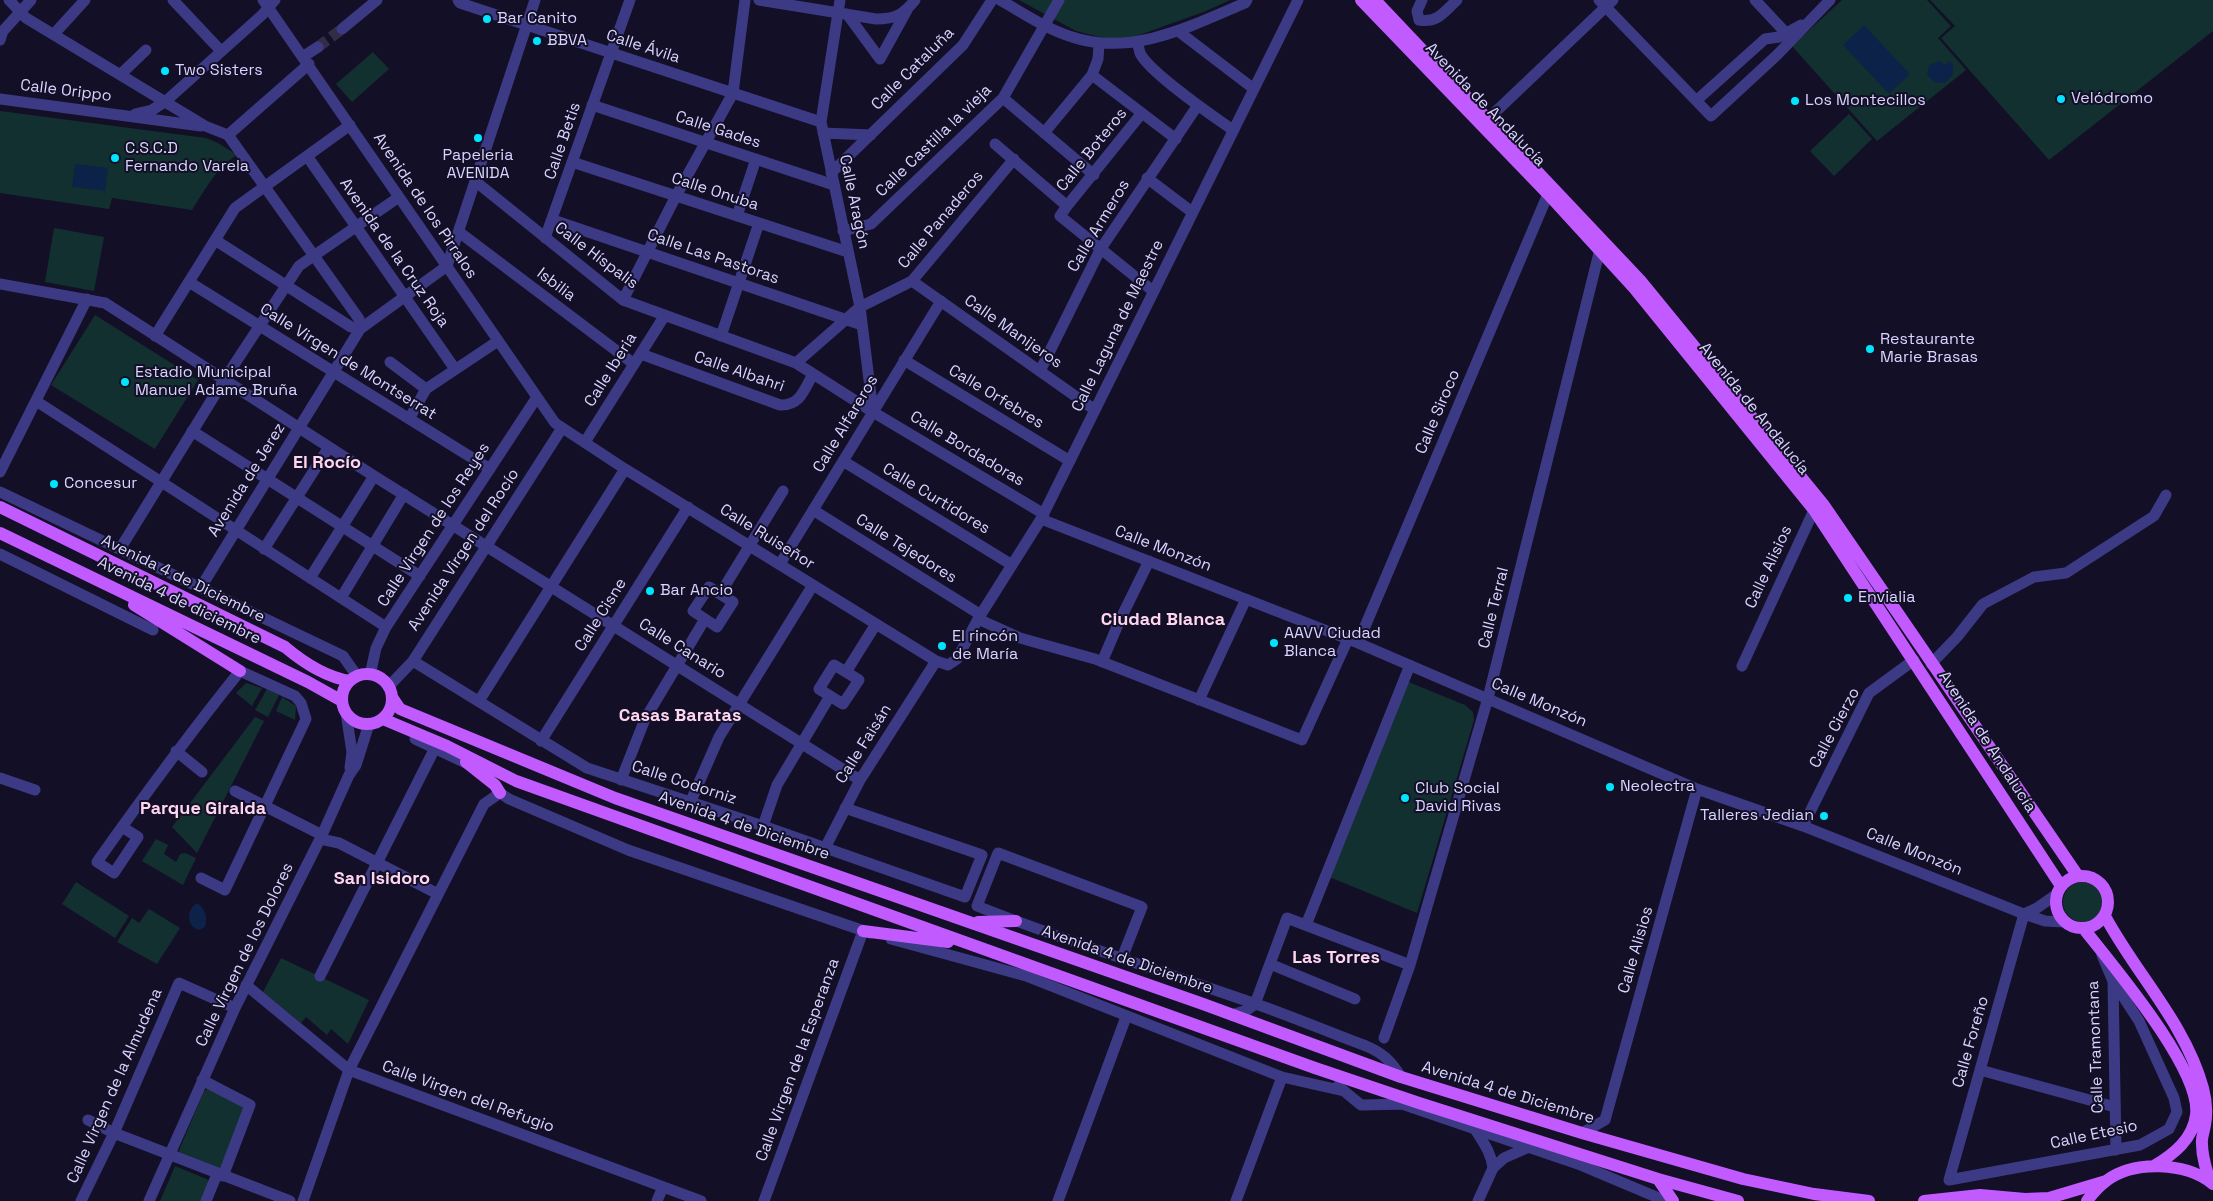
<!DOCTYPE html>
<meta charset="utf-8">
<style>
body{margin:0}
canvas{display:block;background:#130f26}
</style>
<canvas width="2213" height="1201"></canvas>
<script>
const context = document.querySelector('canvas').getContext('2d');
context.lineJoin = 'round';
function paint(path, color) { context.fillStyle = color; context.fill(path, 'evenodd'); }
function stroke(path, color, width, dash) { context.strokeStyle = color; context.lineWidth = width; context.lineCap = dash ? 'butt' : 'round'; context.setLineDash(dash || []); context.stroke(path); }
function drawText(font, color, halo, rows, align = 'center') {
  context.font = font + ' "Space Grotesk",sans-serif'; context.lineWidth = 4; context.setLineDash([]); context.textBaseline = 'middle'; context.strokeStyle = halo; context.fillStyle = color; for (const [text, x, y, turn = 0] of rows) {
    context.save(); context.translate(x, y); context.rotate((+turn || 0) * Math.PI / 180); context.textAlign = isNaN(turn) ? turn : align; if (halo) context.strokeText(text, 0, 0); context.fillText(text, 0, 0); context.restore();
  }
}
paint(new Path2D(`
 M1019 0H1230L1206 11 1131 38H1104L1076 31Z
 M1842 0H1927L1951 26 1938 38 1966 70 1877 141 1792 46Z
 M1930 0H2213V31L2049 160 1941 38 1955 26Z
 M373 52 389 69 352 102 336 84Z
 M0 111 206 138 218 143 237 155C216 168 205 190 192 210L112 198 109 209 0 193Z
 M1849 114 1872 139 1834 176 1810 151Z
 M54 228 104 237 94 291 45 282Z
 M95 315 198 380 155 449 51 385Z
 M1406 681 1465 705 1473 712 1474 720 1417 913 1327 876Z
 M246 683 262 688 252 706 236 693Z
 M267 689 279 695 268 717 255 710Z
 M282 697 296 706 295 720 276 711Z
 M255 717 264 721 197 853 172 827Z
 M156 839 168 845 164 854 176 862 180 854 185 853 196 858 183 885 142 861Z
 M2063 902a20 20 0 1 1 40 0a20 20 0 1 1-40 0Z
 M76 882 129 916 115 938 62 904Z
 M149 909 180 928 157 964 117 942 132 918 139 923Z
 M281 958 369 1000 348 1044 331 1029 327 1035 306 1017 301 1023 263 992Z
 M208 1089 244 1108 221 1169 178 1153 204 1091Z
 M175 1166 211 1181 203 1201H160Z`), '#12302f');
paint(new Path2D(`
 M1864 25 1910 74 1889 94 1843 45Z
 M1939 61 1945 65 1950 61 1953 66V75L1945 83 1934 82 1927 74 1929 65Z
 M75 164 108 168 105 191 72 187Z
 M197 903C205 908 208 917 205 927L199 930C186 926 186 910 197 903Z`), '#0c2248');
stroke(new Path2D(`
 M318 47 342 29`), '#312d47', 11, [11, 5.5]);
stroke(new Path2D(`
 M9 0 26 18 205 126 228 135
 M173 0 221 51
 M263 0 555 423 625 469 936 661 948 665 957 659 978 619 1041 519 1298 0
 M458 0 460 3 821 122
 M759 0 876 19C895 19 903 15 915 0
 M840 0 821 122 860 307 873 412
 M1000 0C1023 13 1046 29 1072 37 1131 57 1191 26 1245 3L1247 0
 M1599 0 1711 116 1777 55 1830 0
 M1755 0 1785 32
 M847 14 880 59 907 10
 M1419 20C1438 23 1444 12 1457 0
 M1419 20 1417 11 1422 0
 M342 29 377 0
 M1178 31 1254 89
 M54 34 85 0
 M0 40 3 31 31 0
 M1138 42C1138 46 1139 50 1140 53 1148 71 1214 117 1233 130
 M304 56 318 47
 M121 74 146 50
 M1092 75 1176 139
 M1003 98 1094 175
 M0 99 201 126
 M1697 100 1765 39 1779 37 1801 25
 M592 105 834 185
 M135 114 152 110 166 101 262 15 275 0
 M1488 119 1613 0
 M823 133 871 135
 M1044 133 1092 75 1098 59 1099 44
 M228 135 359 319 360 329
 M228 135 309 64
 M995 144 1067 206 1060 216 1153 291
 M307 156 455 369
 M572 162 848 252
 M831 173 963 45 992 0
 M1147 178 1192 212
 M475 181 623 300 796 363 873 412 1044 514
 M1067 206 1142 113
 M737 216 756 159
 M553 220 862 325
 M843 231 871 224 1003 98 1059 0
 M459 232 634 364
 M545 238 630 0
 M215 240 351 327 360 329
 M912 281 1095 410
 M189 282 490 469
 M0 284 105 303 374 476 860 780
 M623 300 676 196 733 93 745 0
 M155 336 235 208 350 125
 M721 336 759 223
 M641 354 780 405C800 406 804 390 813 374
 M904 360 1070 461
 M390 362 426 389
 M796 363 860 307 912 281 1014 159
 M1040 371 1100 250 1198 105
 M36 401 386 627
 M409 419 426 389 498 341
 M192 431 420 576
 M585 442 665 315
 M843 461 1012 565
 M0 472 87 299
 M0 492 343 656 357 676
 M813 510 981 615
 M1041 519 1358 643 1697 789 1803 826 2024 914 2045 921 2064 922
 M120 549 224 380 299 266 399 197
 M264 549 329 447
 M0 554 153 630
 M780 564 941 301
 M310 578 374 476
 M201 587 360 329 447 266 535 0
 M341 598 404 494
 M705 619 693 611 709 587 720 594 783 491
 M978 619 1020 638 1095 659 1302 740 1348 639
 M1358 643 1548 194
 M413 661 587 768 763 826 965 897 982 855 845 808
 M1102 662 1119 622 1149 561
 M1931 664 1957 637 1983 604 2034 577 2066 573 2154 516 2166 495
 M1742 666 1814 510
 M370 675 376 648 386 627 537 397
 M389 686 413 661 562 428
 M830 696 819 689 834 665 846 672 876 624
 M1199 700 1246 599
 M479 701 625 469
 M346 713 352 752 350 768
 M415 739 468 764
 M541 741 688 507
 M176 751 202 772
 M0 778 35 790
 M621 780 645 719 705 619 717 627 733 602 720 594
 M235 791 322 835
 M690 803 719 737 813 585
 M763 826 777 785 830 696 843 704 859 680 846 672
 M1803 826 1869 693 1914 660
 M122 827 138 837 114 873 97 862C143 797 190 733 240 671L295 696 301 703 306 719 225 890 201 878
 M320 839 339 843 438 894
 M825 848 860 780 936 661
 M2024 914 1949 1180 2140 1145 2169 1129 2177 1112 2174 1098 2139 1021 2113 981
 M2024 914 2037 908 2057 894
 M1306 925 1410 665
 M891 939 1026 976 1282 1077 1344 1091
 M2102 955 2113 981 2116 1150
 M1122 958 1142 907 998 853 977 906C1068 942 1161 971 1253 1003 1291 1016 1328 1032 1366 1046 1383 1053 1391 1061 1401 1077
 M1270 964 1355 999
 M320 976 438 742
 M246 985 349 1070 701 1201
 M1232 1015 1247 1010 1255 1004 1287 918 1410 965
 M1384 1038 1410 965 1488 698 1601 245
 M1980 1070 2115 1107
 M202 1080 250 1105 223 1176
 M1338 1086 1361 1105 1408 1104
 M1402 1104 1578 1164 1666 1201
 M88 1120 114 1133 290 1201
 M1475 1129C1483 1142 1491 1152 1493 1168L1504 1158 1529 1147
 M1582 1133 1605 1120 1697 789
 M81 1201 114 1133 179 983 235 1008
 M149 1201 235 1008 322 835 349 775 356 765 369 724
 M206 1201 217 1174
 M303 1201 349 1070 484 804 500 793 509 799 628 850 870 933
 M657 1201 663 1187
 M764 1201 863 931
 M1058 1201 1126 1017
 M1236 1201 1282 1077
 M1478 1201 1493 1168`), '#3d3a85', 11);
stroke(new Path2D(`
 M1361 0 1548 194 1634 288 1814 510 2061 886
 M1375 0 1640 280 1823 504 2078 876
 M0 507 285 647C304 663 325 677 350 681
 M0 533 308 682 342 701
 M134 605 240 671
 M342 699a25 25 0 1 1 50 0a25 25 0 1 1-50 0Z
 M392 697 400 709 615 798 1203 1004 1401 1077 1582 1133 1743 1179 1814 1194 1869 1201
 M383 719 447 746 516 781 1315 1068 1419 1103 1658 1179 1738 1201
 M466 762 495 785 500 793
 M2056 902a26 26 0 1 1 52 0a26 26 0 1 1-52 0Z
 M2105 916C2136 974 2185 1023 2203 1088 2206 1099 2207 1114 2205 1125 2204 1132 2201 1138 2202 1144 2202 1157 2206 1169 2210 1181
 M978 922 1016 921
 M2084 929C2113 966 2202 1070 2196 1115 2193 1139 2174 1154 2154 1166
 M863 931 948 942
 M1658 1179 1673 1201
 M1924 1201 1980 1195 2025 1199 2049 1198 2106 1181
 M2087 1201C2092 1194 2099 1186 2106 1181 2134 1160 2186 1162 2213 1184`), '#c25bff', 12);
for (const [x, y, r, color] of [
 [487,19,5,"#00e5ff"],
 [537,41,5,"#00e5ff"],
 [165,71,5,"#00e5ff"],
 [2061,99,5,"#00e5ff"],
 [1795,101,5,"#00e5ff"],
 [478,138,5,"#00e5ff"],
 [115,158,5,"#00e5ff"],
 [1870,349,5,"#00e5ff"],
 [125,382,5,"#00e5ff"],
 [54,484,5,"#00e5ff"],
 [650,591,5,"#00e5ff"],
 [1848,598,5,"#00e5ff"],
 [1274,643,5,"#00e5ff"],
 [942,646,5,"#00e5ff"],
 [1610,787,5,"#00e5ff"],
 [1405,798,5,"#00e5ff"],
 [1824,816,5,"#00e5ff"]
]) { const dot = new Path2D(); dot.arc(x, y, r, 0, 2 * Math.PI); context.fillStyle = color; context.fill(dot); stroke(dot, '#130f26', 2); }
drawText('16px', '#d9d4ff', '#130f26', [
 ["Bar Canito",497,19],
 ["BBVA",547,41],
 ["Two Sisters",175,71],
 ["Velódromo",2071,99],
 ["Los Montecillos",1805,101],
 ["C.S.C.D",125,149],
 ["Fernando Varela",125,167],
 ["Papeleria",478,156,"center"],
 ["AVENIDA",478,174,"center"],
 ["Restaurante",1880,340],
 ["Marie Brasas",1880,358],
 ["Estadio Municipal",135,373],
 ["Manuel Adame Bruña",135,391],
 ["Concesur",64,484],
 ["Bar Ancio",660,591],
 ["Envialia",1858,598],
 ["AAVV Ciudad",1284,634],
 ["Blanca",1284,652],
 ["El rincón",952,637],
 ["de María",952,655],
 ["Neolectra",1620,787],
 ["Club Social",1415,789],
 ["David Rivas",1415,807],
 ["Talleres Jedian",1814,816,"right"]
], 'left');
drawText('16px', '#d9d4ff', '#130f26', [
 ["Calle Ávila",643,47,18],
 ["Calle Cataluña",913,69,-45],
 ["Calle Orippo",66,91,7],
 ["Avenida de Andalucía",1485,105,46],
 ["Calle Gades",718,130,18],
 ["Calle Betis",563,141,-71],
 ["Calle Castilla la vieja",934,141,-44],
 ["Calle Boteros",1092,150,-51],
 ["Calle Onuba",715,192,18],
 ["Calle Aragón",854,202,78],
 ["Avenida de los Pirralos",425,206,56],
 ["Calle Panaderos",941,220,-50],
 ["Calle Armeros",1099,226,-59],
 ["Avenida de la Cruz Roja",394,253,55],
 ["Calle Híspalis",596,256,37],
 ["Calle Las Pastoras",713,257,19],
 ["Isbilia",556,285,37],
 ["Calle Laguna de Maestre",1118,326,-64],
 ["Calle Manijeros",1013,332,35],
 ["Calle Virgen de Montserrat",348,362,32],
 ["Calle Iberia",611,370,-58],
 ["Calle Albahri",739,372,19],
 ["Calle Orfebres",996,397,31],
 ["Avenida de Andalucía",1754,409,51],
 ["Calle Siroco",1438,412,-67],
 ["Calle Alfareros",846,424,-59],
 ["Calle Bordadoras",967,449,31],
 ["Avenida de Jerez",247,480,-58],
 ["Calle Curtidores",936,499,31],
 ["Calle Virgen de los Reyes",434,525,-57],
 ["Calle Ruiseñor",767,537,32],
 ["Calle Tejedores",906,549,32],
 ["Calle Monzón",1163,549,21],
 ["Avenida Virgen del Rocío",464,550,-57],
 ["Calle Alisios",1769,567,-65],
 ["Avenida 4 de Diciembre",183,579,26],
 ["Avenida 4 de diciembre",179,601,26],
 ["Calle Terral",1494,608,-76],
 ["Calle Cisne",601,615,-58],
 ["Calle Canario",682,649,32],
 ["Calle Monzón",1539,703,23],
 ["Calle Cierzo",1835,728,-62],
 ["Avenida de Andalucía",1987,742,57],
 ["Calle Faisán",864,744,-58],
 ["Calle Codorniz",684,783,18],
 ["Avenida 4 de Diciembre",744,826,19],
 ["Calle Monzón",1914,852,22],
 ["Calle Alisios",1636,950,-74],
 ["Calle Virgen de los Dolores",245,955,-64],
 ["Avenida 4 de Diciembre",1127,960,19],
 ["Calle Foreño",1971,1042,-74],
 ["Calle Tramontana",2096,1047,-92],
 ["Calle Virgen de la Esperanza",798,1060,-70],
 ["Calle Virgen de la Almudena",115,1086,-66],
 ["Avenida 4 de Diciembre",1508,1093,17],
 ["Calle Virgen del Refugio",468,1097,20],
 ["Calle Etesio",2094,1135,-12]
]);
drawText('bold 18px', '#ffd6f0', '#130f26', [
 ["El Rocío",327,463],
 ["Ciudad Blanca",1163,620],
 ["Casas Baratas",680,716],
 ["Parque Giralda",203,809],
 ["San Isidoro",382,879],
 ["Las Torres",1336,958]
]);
</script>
